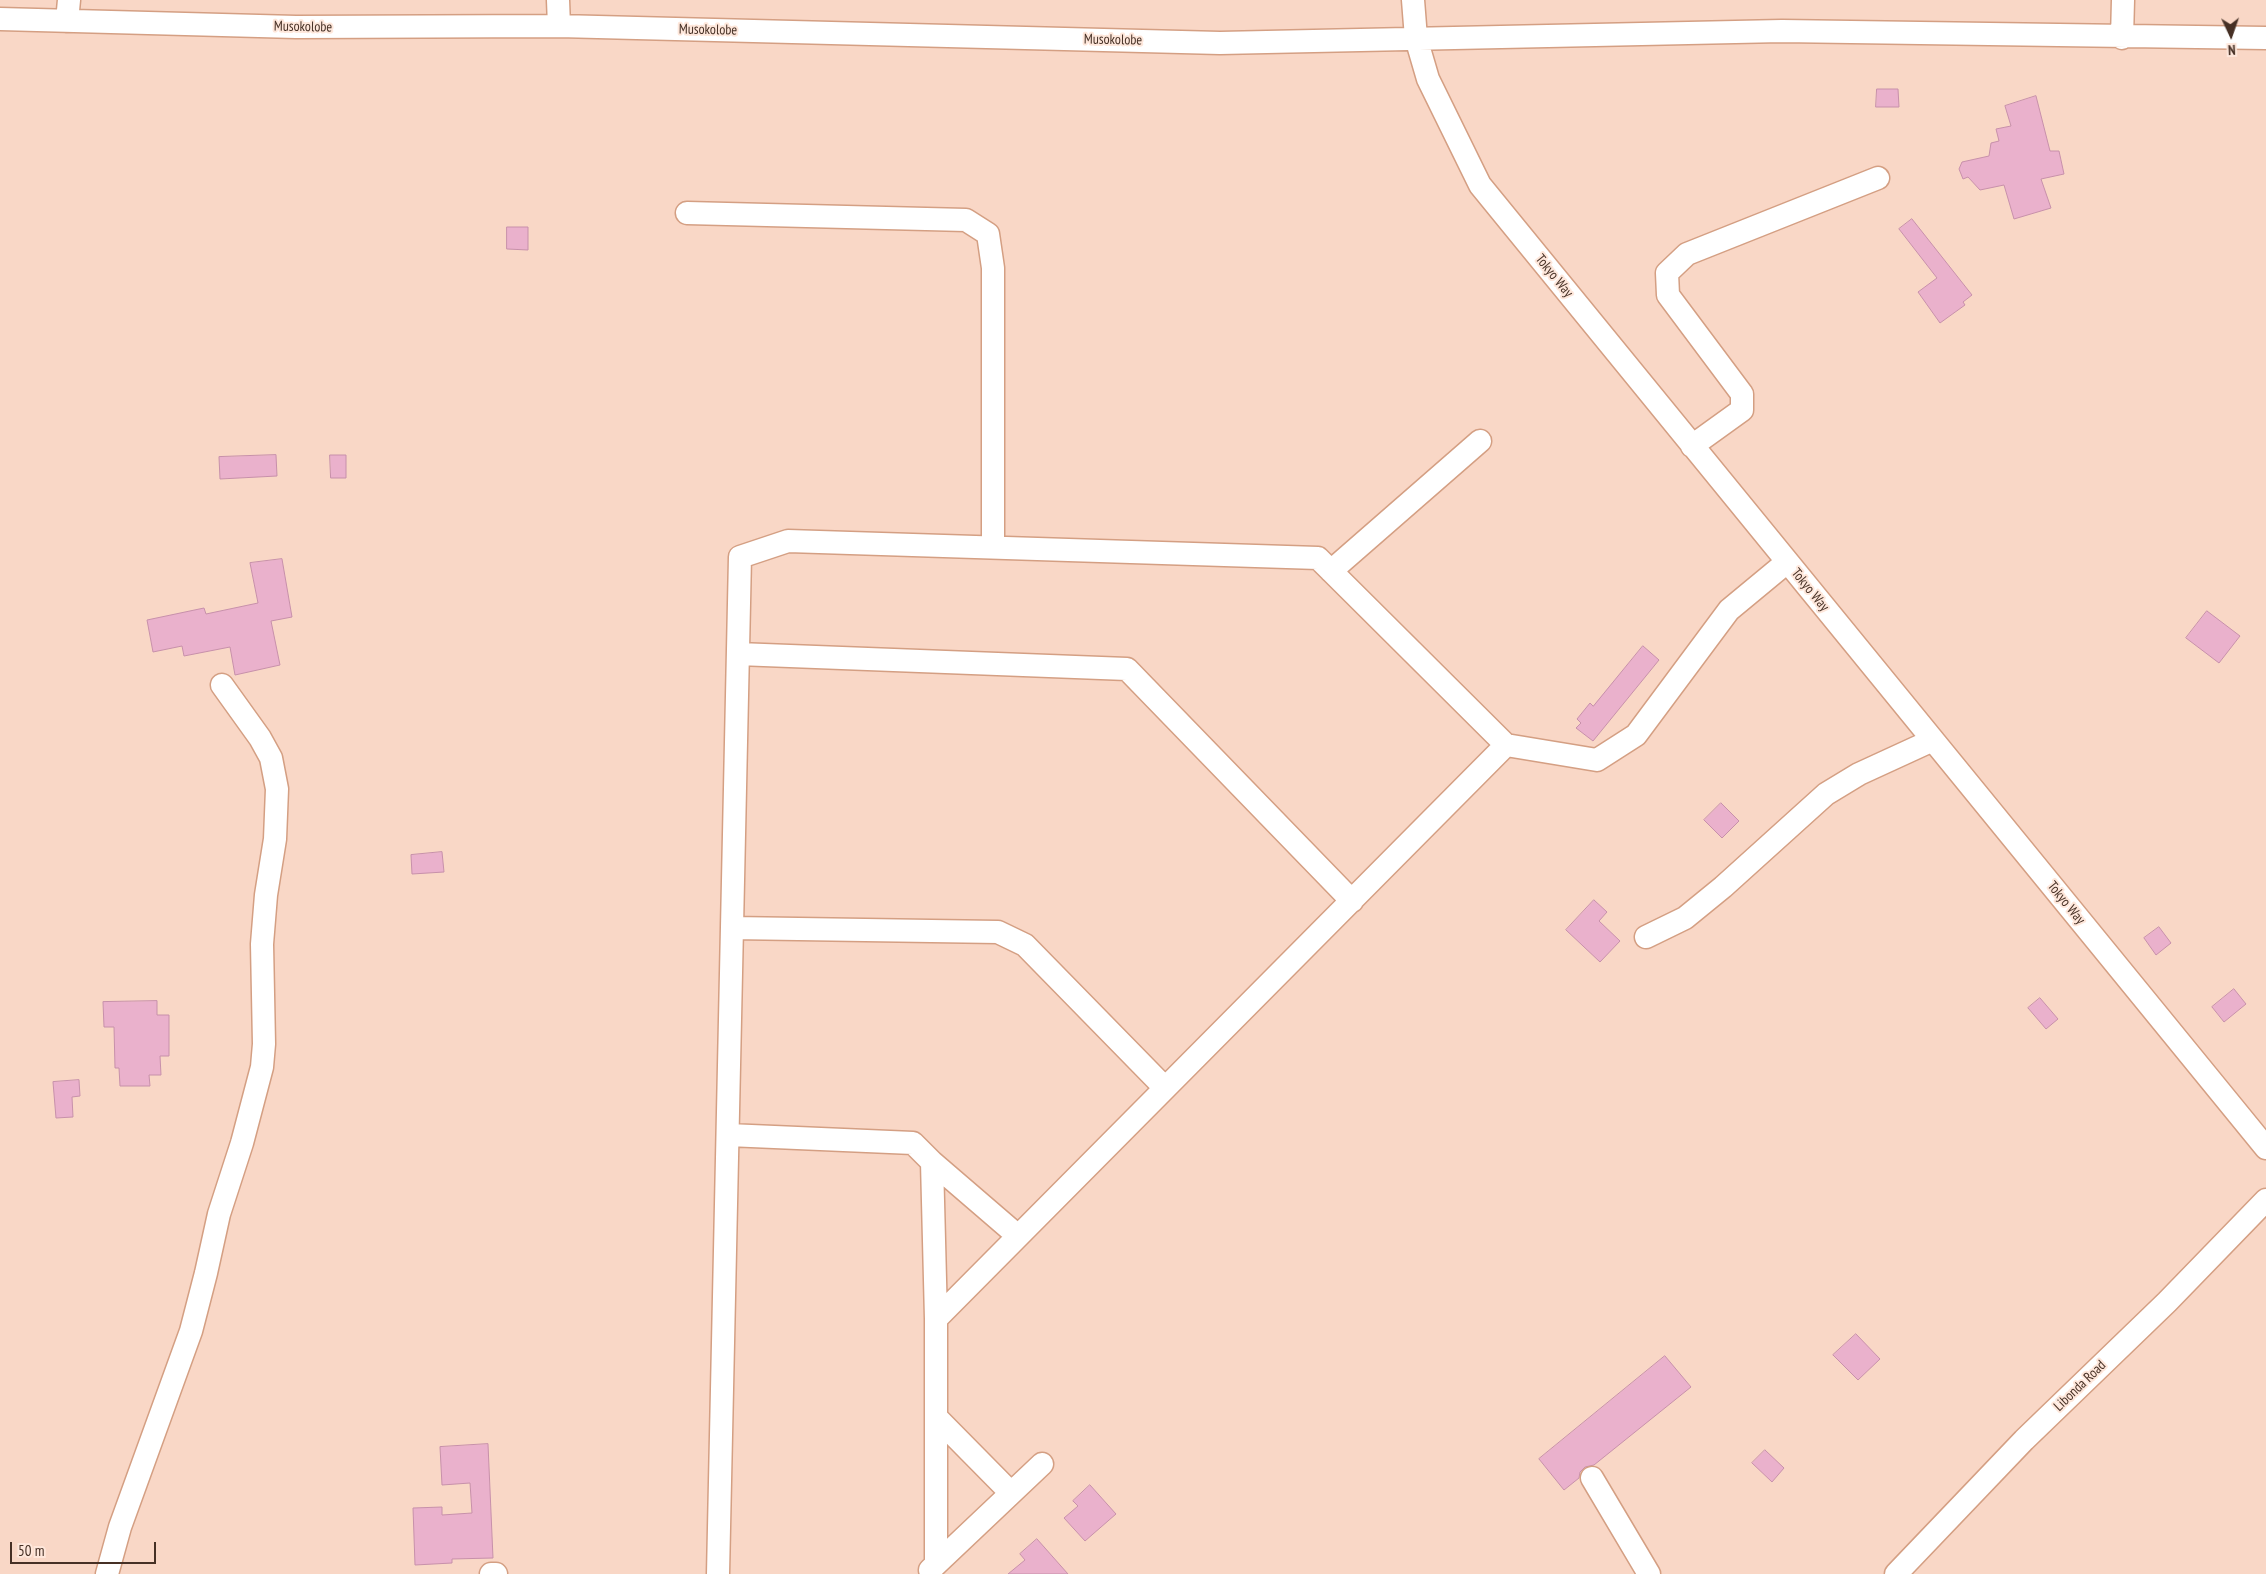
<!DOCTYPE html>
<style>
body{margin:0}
#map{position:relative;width:2266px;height:1574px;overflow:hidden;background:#f9d7c6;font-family:"PT Sans Narrow",sans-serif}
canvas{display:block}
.north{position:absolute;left:2206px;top:10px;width:50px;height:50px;-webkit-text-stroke:4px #fee7db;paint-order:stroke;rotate:177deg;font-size:14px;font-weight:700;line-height:20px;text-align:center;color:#463025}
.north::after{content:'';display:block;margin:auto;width:18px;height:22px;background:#463025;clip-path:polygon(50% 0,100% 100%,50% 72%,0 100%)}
.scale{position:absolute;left:10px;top:1542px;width:146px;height:22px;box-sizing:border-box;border:2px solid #463025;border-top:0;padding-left:6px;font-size:15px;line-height:18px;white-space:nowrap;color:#463025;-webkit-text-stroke:4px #fee7db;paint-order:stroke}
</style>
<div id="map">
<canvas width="2266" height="1574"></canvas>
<div class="north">N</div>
<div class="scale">50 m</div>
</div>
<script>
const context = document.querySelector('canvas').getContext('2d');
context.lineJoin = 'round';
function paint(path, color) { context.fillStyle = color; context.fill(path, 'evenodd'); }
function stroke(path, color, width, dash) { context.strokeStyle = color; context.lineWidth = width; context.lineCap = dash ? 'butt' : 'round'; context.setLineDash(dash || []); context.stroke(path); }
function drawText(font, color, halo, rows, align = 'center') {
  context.font = font + ' "PT Sans Narrow",sans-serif'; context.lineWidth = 4; context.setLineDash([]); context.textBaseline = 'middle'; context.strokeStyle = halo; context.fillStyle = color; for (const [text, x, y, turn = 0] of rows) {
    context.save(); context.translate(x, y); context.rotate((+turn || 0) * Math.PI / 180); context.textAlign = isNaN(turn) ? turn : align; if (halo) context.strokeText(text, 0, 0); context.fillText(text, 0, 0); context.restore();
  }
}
const building = new Path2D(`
 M1877 89H1898L1899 107H1876Z
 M2036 96 2050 151H2059L2064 174 2041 179 2051 208 2014 219 2004 185 1980 190 1968 177 1963 179 1959 169 1962 162 1989 156 1991 143 1999 141 1996 129 2011 126 2005 106Z
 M1912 219 1972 295 1963 302 1965 305 1940 323 1918 292 1937 278 1899 229Z
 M507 227H528V250L507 249Z
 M276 455 277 476 220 479 219 457Z
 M330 455H346V478H331Z
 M282 559 292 617 271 621 280 665 235 675 230 647 184 656 182 646 153 652 147 620 204 608 206 614 258 603 250 563Z
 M2207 611 2240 636 2219 663 2186 638Z
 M1643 646 1659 660 1593 741 1576 728 1581 723 1577 719 1590 703 1593 706Z
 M1721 803 1739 821 1722 838 1704 820Z
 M442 852 444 872 412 874 411 855Z
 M1594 900 1607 912 1599 921 1620 941 1600 962 1566 930Z
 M2159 927 2171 943 2156 955 2144 938Z
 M2234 989 2246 1004 2224 1022 2212 1007Z
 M2040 998 2058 1019 2046 1029 2028 1008Z
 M157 1001V1015H169V1056H160L161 1075H149L150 1086H120L119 1068H115L114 1027H104L103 1002Z
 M79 1080 80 1096 72 1097 73 1117 56 1118 53 1082Z
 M1856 1334 1880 1359 1858 1380 1833 1355Z
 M1665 1356 1691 1387 1594 1465 1585 1467 1580 1472 1579 1478 1564 1490 1539 1459Z
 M488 1444 493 1558 452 1559V1563L415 1565 413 1508 442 1507V1515L472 1513 470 1483 442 1485 440 1447Z
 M1765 1450 1784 1468 1772 1482 1752 1463Z
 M1090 1485 1116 1514 1085 1541 1064 1518 1078 1506 1073 1501Z
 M1037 1539 1068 1574H1008L1025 1560 1020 1554Z`);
paint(building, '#eab1cc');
stroke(building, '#c790aa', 1);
const minor = new Path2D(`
 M558 0 559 26
 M1413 0 1416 38 1428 79 1480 185 2266 1148
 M0 19 296 27 559 26 1220 43 1782 31 2266 38
 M67 21 69 0
 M2122 38 2123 0
 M687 213 966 220 988 234 993 268V547
 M1692 446 1742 410V394L1668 295 1667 273 1687 254 1878 178
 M1331 571 1480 441
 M738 654 1127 669 1352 901
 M1506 745 1597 760 1636 735 1729 610 1787 562
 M732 928 998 932 1025 945 1165 1088
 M1646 937 1685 918 1723 887 1826 794 1859 774 1933 740
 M728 1135 913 1143 932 1162 936 1319
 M932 1162 1018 1236
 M936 1417 1011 1493
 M1592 1478 1649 1574
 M930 1570 1042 1464
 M107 1574 120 1527 191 1331 206 1273 219 1214 242 1143 262 1067 264 1044 262 944 266 895 275 839 277 789 271 758 260 738 222 685
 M491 1574H496
 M718 1574 740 557 788 541 1318 558 1506 745 936 1319V1564
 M1896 1574 2024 1440 2167 1302 2266 1200`);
stroke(minor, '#d49f83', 25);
stroke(minor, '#fff', 22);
drawText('14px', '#463025', '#fee7db', [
 ["Musokolobe",303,27,1],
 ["Musokolobe",708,30,1],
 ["Musokolobe",1113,40,1],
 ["Tokyo Way",1554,276,51],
 ["Tokyo Way",1810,590,51],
 ["Tokyo Way",2066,903,51],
 ["Libonda Road",2080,1386,-44]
]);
</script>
